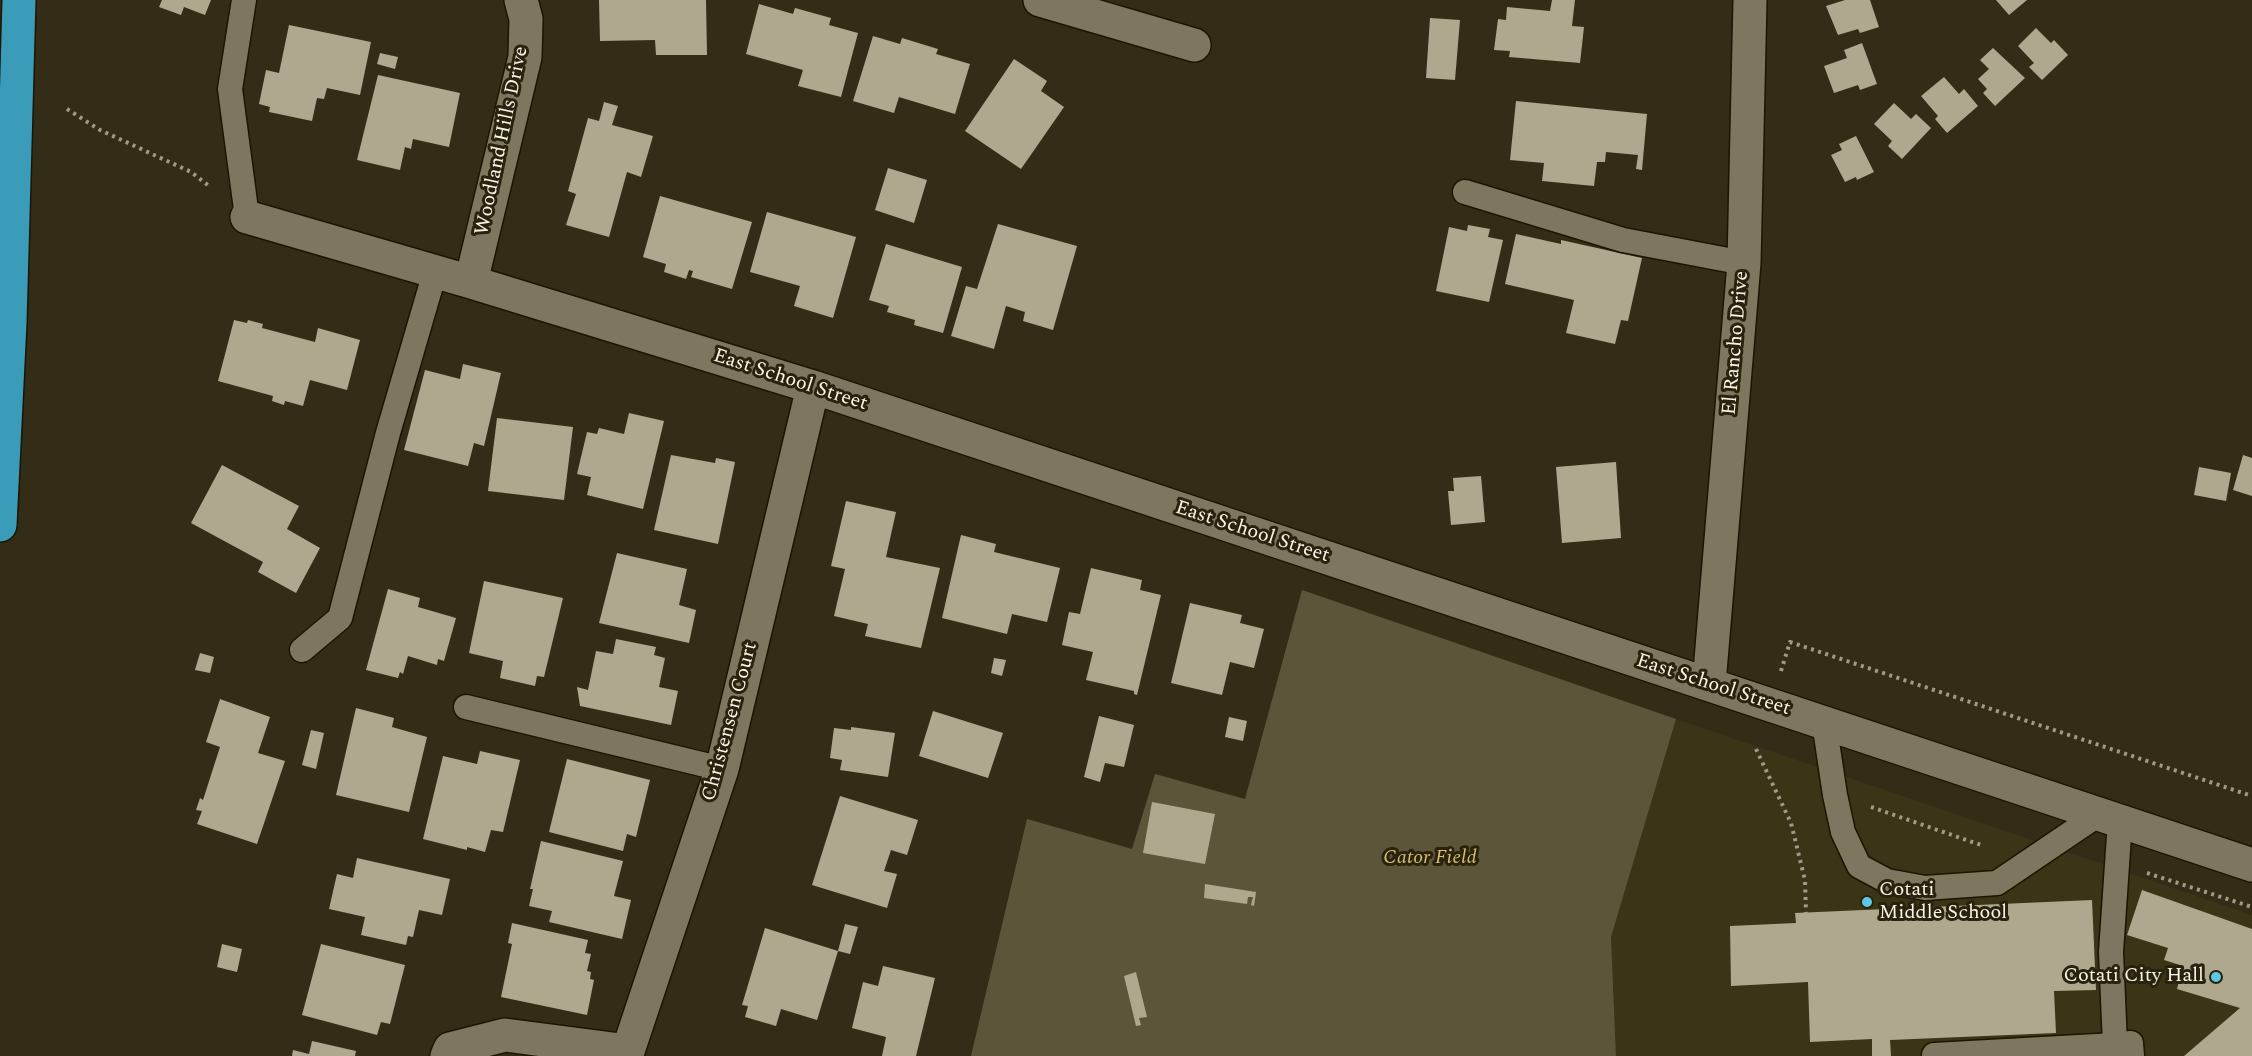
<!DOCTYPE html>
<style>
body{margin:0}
canvas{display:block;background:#332d18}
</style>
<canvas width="2252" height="1056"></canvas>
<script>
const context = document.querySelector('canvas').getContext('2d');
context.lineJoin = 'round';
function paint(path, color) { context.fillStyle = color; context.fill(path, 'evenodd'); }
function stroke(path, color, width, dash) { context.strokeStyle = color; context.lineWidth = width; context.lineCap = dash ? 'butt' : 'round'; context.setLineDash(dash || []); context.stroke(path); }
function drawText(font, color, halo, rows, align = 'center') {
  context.font = font + ' Spectral,serif'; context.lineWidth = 6; context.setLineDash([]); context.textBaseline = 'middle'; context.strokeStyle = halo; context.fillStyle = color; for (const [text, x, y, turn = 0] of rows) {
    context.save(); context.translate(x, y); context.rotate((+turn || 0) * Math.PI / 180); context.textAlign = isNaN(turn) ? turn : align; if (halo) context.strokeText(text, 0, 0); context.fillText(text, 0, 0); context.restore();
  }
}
paint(new Path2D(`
 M1676 719 2252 915V1056H1616L1611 937Z`), '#3c3417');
paint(new Path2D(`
 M1302 590 1676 719 1611 937 1616 1056H971L1027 819 1132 849 1155 774 1245 799Z`), '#5d5539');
paint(new Path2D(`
 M162 0H211L205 15 184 7 181 15 159 7Z
 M599 0H706L707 55H656L655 40 600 41Z
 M1552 0H1575L1572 26 1584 27 1580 63 1509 57 1510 51 1494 50 1498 19 1506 20 1507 7 1550 11Z
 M1845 0H1870L1879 27 1860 33 1858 29 1838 35 1826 6Z
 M1996 0H2027L2009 15Z
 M759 4 793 14 795 8 831 18 829 25 858 33 841 97 798 86 803 70 746 54Z
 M1430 18 1460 20 1455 80 1426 78Z
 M289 25 371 42 360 95 327 88 324 99 317 98 312 121 269 112 270 107 259 104 266 70 279 73Z
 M2036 28 2051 43 2054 40 2068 55 2042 80 2029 67 2034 63 2018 46Z
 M873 36 900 44 902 38 938 49 936 54 970 64 955 114 899 97 894 113 853 101Z
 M1862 43 1877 84 1860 90 1858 85 1834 93 1824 66 1847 58 1844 50Z
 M1993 48 2025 78 1995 106 1983 93 1987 89 1978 79 1989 69 1980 60Z
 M380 53 398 57 395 69 377 64Z
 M1014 59 1047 81 1041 91 1064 107 1021 169 965 131Z
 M378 75 460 93 449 147 413 139 411 149 405 147 400 170 357 160Z
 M1944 77 1959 94 1964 89 1978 106 1947 133 1935 119 1938 116 1921 96Z
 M1516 101 1647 114 1642 170 1636 169 1638 155 1606 152 1605 162H1597L1594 186 1542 181 1544 163 1510 160Z
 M604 102 618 106 612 125 653 136 641 177 627 172 609 237 566 225 576 194 568 191 588 118 599 121Z
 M1894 103 1911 119 1916 114 1931 128 1902 159 1888 146 1892 141 1874 124Z
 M1856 136 1874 172 1857 180 1856 177 1845 182 1831 155 1842 150 1839 144Z
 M888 168 927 180 914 223 875 210Z
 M660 196 752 222 732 289 691 277 693 271 689 270 686 279 664 272 666 264 643 257Z
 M767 212 856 237 833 318 794 306 800 286 750 272Z
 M998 224 1077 246 1053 330 1023 321 1025 312 1006 306 994 349 951 336 966 286 977 289Z
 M1468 225 1490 229 1488 237 1503 240 1489 302 1436 291 1449 227 1467 231Z
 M1516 234 1561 244V240L1642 258 1628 321 1621 320 1615 344 1566 333 1574 300 1505 284Z
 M886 244 962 267 943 333 914 325 915 320 887 312 889 306 869 300Z
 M234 320 247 323 248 320 263 324 262 328 315 342 318 328 360 340 347 390 310 380 303 406 285 401 284 405 272 401 273 396 218 381Z
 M463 364 501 373 484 446 474 443 468 466 404 450 425 370 460 379Z
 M629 413 664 421 643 509 587 495 591 477 577 474 587 432 597 434 599 428 624 434Z
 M497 418 573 427 564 500 488 491Z
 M671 455 715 463 716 458 735 462 718 544 654 530Z
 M2243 455 2252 458V496L2233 490Z
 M1616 462 1621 538 1562 543 1556 467Z
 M222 465 299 506 287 529 320 548 296 593 258 572 263 562 191 523Z
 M2199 467 2231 473 2226 501 2194 495Z
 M1481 476 1485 522 1451 525 1448 491H1454L1453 478Z
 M846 501 896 512 886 557 940 568 921 648 865 636 868 624 834 616 845 569 831 566Z
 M961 535 996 544 994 552 1060 568 1047 622 1012 614 1007 634 942 618Z
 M617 553 687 569 679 605 696 610 689 643 599 623Z
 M1091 568 1142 580 1140 590 1161 595 1137 695 1134 694V691L1086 680 1093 652 1062 645 1069 612 1080 614Z
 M484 581 563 598 544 677 537 676 535 686 500 678 503 661 469 653Z
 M388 589 420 598 418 607 456 618 444 661 438 659 437 665 408 656 403 674 400 672 398 678 366 670Z
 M1190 603 1242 615 1240 623 1264 629 1254 668 1230 662 1222 695 1171 683Z
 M616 639 656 647 654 655 665 658 659 687 678 691 671 725 580 706 577 687 588 690 596 651 613 654Z
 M200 653 214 657 210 673 195 670Z
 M994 658 1006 660 1002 676 991 673Z
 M220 699 270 717 258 753 285 761 257 844 197 824 202 811 196 810 200 798 203 800 220 747 206 742Z
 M356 708 394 718 392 727 427 737 409 812 336 795Z
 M933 711 1003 733 988 778 919 756Z
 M1099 716 1134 725 1124 767 1105 763 1100 782 1084 777Z
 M1229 717 1247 721 1243 741 1225 737Z
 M851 727 895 733 888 777 840 770 842 760 830 758 834 728 851 730Z
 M311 730 324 733 316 769 302 765Z
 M480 751 520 760 503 832 491 830 485 852 467 847V850L423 839 443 756 477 764Z
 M567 759 650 780 636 837 627 834 623 851 549 832Z
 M840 796 918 820 907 855 891 850 884 871 897 874 887 908 812 885Z
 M1152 802 1215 814 1205 864 1143 853Z
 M541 841 623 861 614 896 631 900 622 939 549 922 552 911 529 906 533 889H530Z
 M357 858 450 879 442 915 419 910 413 937 408 936 406 945 361 935 365 917 329 909 337 874 353 878Z
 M1205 884 1256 892 1254 906 1251 905 1253 897H1248L1247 904 1204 898Z
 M2142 890 2252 929V1056H2184L2240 1008 2177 989 2183 966 2164 960 2168 948 2127 935Z
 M2092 900 2096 990 2054 991 2056 1033 1890 1040 1891 1056H1872V1039L1810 1042 1808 982 1731 986 1730 926 1796 923 1795 913Z
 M512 923 588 940 585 953 591 954 587 971 591 972 590 979 594 980 587 1015 501 997 512 944 508 943Z
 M845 924 858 927 850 954 838 951Z
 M765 928 838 951 817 1020 781 1009 776 1026 745 1017 748 1006 742 1005Z
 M222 944 242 949 237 972 217 967Z
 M321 944 405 965 390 1024 381 1022 377 1035 302 1015Z
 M883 966 935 978 916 1056H882L886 1037 852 1028 863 982 878 986Z
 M1136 972 1147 1017 1139 1018 1141 1025 1136 1026 1124 976Z
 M312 1041 356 1051 355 1056H292L293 1050 309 1054Z`), '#afa88f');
const lane = new Path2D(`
 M244 0 230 89 247 217
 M1465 192 1623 240 1744 263
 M302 650 340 618 388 433 435 272
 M466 707 722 769
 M1824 722 1835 795 1843 832 1859 866 1887 881 1925 888 1997 883 2099 814
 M2115 1045 2131 1043 2132 1056
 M1934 1055 2115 1045 2111 952 2120 821`);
const street = new Path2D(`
 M1040 0 1194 45
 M247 217 471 282 813 387 2252 865
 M471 282 525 57 526 19 521 0
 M1709 684 1744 263 1750 0
 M447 1056 450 1049 505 1035 628 1051 722 769 813 387`);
const highway = new Path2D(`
 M0 525 10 323 19 0`);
stroke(lane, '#1b1502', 27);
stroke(street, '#1b1502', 36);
stroke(highway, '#1b1502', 36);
stroke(new Path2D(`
 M67 109 100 130 191 172 209 186
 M1781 671 1790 642 2252 796
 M1756 749 1791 823 1805 880 1806 913
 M1871 807 1981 845
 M2147 873 2252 907`), '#9f9a89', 4, [3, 4.5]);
stroke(lane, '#7e775f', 24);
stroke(street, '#7e775f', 33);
stroke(highway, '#3b9cb9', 33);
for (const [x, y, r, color] of [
 [1867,902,6,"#5dc7e8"],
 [2216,977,6,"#5dc7e8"]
]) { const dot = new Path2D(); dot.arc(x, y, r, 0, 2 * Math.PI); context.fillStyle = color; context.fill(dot); stroke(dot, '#29230e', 2); }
drawText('20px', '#f8f4e7', '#29230e', [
 ["Woodland Hills Drive",503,141,-78],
 ["El Rancho Drive",1737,343,-85],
 ["East School Street",790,381,18],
 ["East School Street",1252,533,18],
 ["East School Street",1713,686,18],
 ["Christensen Court",731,722,-75]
]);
drawText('italic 20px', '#d5be6f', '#29230e', [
 ["Cator Field",1430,859]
]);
drawText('20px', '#f8f4e7', '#29230e', [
 ["Cotati",1879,891],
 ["Middle School",1879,914],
 ["Cotati City Hall",2204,977,"right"]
], 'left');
</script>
